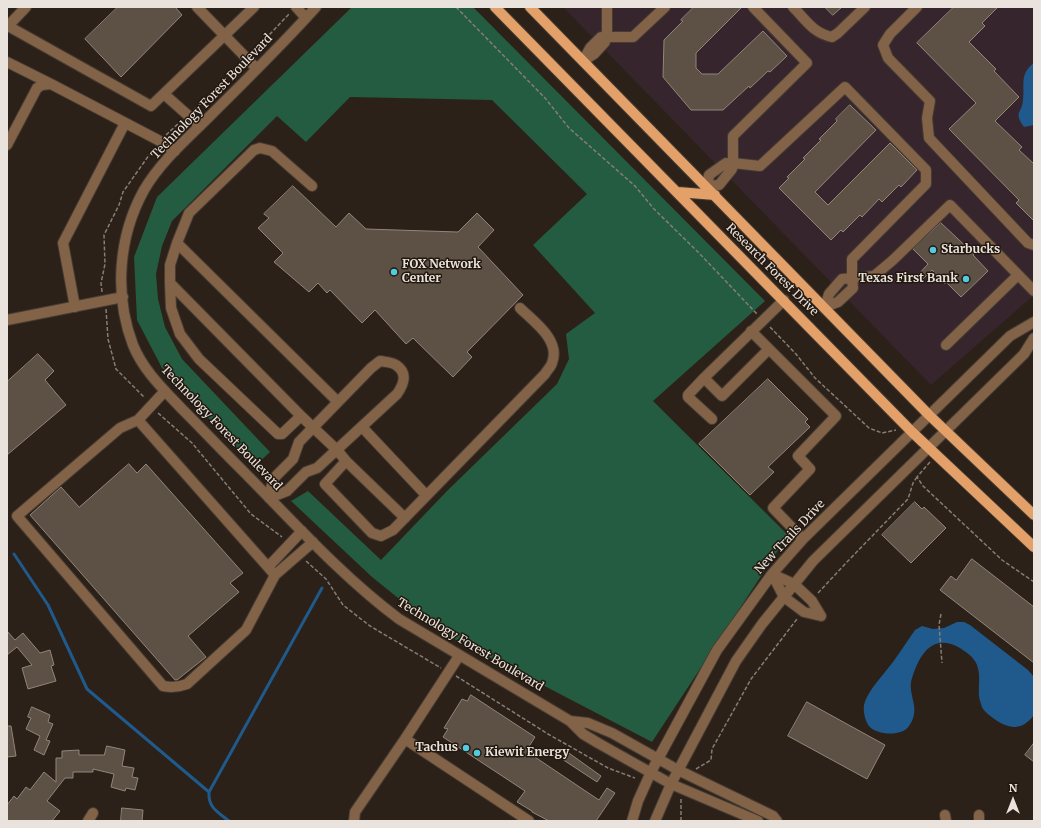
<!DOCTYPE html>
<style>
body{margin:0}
#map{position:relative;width:1041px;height:828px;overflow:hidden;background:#2b2118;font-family:Merriweather,serif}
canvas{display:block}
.frame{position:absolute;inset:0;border:8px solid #eae2dc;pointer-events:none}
.north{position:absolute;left:993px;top:780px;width:40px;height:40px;-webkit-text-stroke:3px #22180f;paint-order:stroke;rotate:0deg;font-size:11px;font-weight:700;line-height:16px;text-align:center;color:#eae2dc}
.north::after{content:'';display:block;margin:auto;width:14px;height:18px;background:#eae2dc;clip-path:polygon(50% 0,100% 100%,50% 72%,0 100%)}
</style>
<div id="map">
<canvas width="1041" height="828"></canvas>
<div class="frame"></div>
<div class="north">N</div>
</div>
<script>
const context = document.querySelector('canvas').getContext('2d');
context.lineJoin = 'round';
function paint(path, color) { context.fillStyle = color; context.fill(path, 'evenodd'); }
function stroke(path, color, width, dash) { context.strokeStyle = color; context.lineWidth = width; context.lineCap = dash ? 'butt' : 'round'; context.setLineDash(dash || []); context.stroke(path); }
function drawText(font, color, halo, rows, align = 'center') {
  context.font = font + ' Merriweather,serif'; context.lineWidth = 3; context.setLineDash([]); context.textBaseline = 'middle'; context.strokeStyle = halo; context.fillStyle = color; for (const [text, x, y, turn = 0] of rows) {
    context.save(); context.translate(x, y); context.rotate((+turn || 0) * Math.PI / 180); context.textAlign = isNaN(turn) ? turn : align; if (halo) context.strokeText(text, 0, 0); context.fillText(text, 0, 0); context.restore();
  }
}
paint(new Path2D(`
 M563 7H1034V295L931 385Z`), '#36252d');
paint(new Path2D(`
 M352 7H473L765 301 653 401 788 535 652 742 439 631 372 577 291 501 308 491 381 560 447 491 557 384 569 359 566 334 595 313 533 245 587 194 492 100 350 97 306 142 277 116 172 221 162 246 156 274 158 299 165 327 182 359 270 452 254 467 162 368 137 320 134 257 157 197Z`), '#235c40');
paint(new Path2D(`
 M1034 63V125L1024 127C1013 111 1022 114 1023 100 1025 84 1019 74 1034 63Z
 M957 622H964L970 625 1028 670 1034 677V715C1021 732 1008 729 993 718 988 714 982 710 981 704 976 692 982 678 977 665 974 657 965 651 958 647 937 636 924 648 916 667 914 672 912 677 911 682 909 698 921 709 909 726 902 737 876 735 869 726 865 721 863 711 864 705 867 693 877 682 885 672 896 659 905 644 915 630L922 626 933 629 944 628Z`), '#20598b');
stroke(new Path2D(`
 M14 554 48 605 87 689 209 792
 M229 821C218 812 208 808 209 792L322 588`), '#20598b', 3);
const building = new Path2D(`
 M118 7H175L182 15 121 77 85 39Z
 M694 7H742L696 53V68L702 74H718L763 31 787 56 770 72 768 71 750 88 749 86 723 110H691L663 77 664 40 683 21 681 20Z
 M825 7H842L833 15Z
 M954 7H998L982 23 985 26 969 42 996 69 994 71 1019 97 995 121 1022 147 1019 150 1034 164V221L1016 203 1019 200 949 129 976 103 917 43Z
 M850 105 876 130 815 192 828 205 890 143 917 170 901 187 899 185 882 202 879 199 862 217 860 215 843 232 841 230 831 240 779 188 789 178 787 177 805 159 803 158 821 140 819 139 837 121 836 119Z
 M293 186 336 227 349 213 366 229 458 232 477 213 494 230 478 247 523 295 467 352 472 357 453 377 413 338 406 344 375 310 362 323 330 290 327 293 318 283 309 292 274 262 283 253 258 228 269 218 264 214Z
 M941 223 974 254 973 255 988 271 961 297 946 282 945 284 932 270 922 280 917 276 928 264 913 249Z
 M38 354 54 371 45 380 66 405 7 455V382Z
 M768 379 808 419 805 422 810 427 768 467 774 472 750 495 699 444Z
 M129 464 137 473 146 464 243 573 230 583 239 592 188 636 206 657 177 680H175L30 515 61 487 79 507Z
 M915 502 922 509 924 507 946 528 911 563 882 535Z
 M972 559 1034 607V663L940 590 951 576 956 580Z
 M7 631 15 640 23 633 40 653 50 650 54 665 51 666 56 681 28 689 22 668 32 665 17 647 7 655Z
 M471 695 535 737 526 751 578 786 599 800 607 788 615 793 596 821H549L532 812V811L517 802 525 791 443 737 448 729 444 728 462 699 467 701Z
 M807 702 885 745 867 779 788 736Z
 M32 707 50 715 48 722 53 724 46 740 50 741 44 755 34 750 40 736 26 729 31 718 28 717Z
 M7 726H11L16 756 7 757Z
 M1034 743V762L1025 755Z
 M107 746 125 750 122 766 134 768 132 777 138 778 135 790 126 788 125 791 111 787 114 774 93 769V772H73V778H65L47 801 60 811 52 821H7V805L14 796 17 799 26 787 30 790 44 772 56 782V758H62V751L79 750V755H104Z
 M566 751 601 776 597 782 562 759Z
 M122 808 143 810 142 821H121Z`);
paint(building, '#5d5146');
stroke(building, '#92857a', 1);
const minor = new Path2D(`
 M26 7 8 26 151 106 254 7
 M197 7 257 69
 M296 7 306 18
 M316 7C282 45 246 80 210 116 187 139 161 161 144 190 118 237 114 295 133 345 143 370 163 389 181 408 200 427 218 446 237 465 289 517 340 575 399 619L570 721 583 734 598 743 671 784 758 821
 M607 7V37
 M793 7C806 20 813 33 832 37L838 33 865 7
 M917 7 890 34 883 45 888 58 930 101 927 118 929 138 1028 243 1034 245
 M583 61 594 54 605 42V39L607 37H633L665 7
 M583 61 590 48 601 37 605 39
 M7 62 51 84
 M164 94 200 126
 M7 145 37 88 42 85 51 84 158 140 175 151
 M733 163 760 166 845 87 926 170V184L852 259V278L853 288 838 302 825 307
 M731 165 726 163 709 175 707 186 719 185 732 169 731 165 733 163V136L807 63 753 7
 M312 186 272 151 260 148 254 150 189 213 177 243 338 402
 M177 243 170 265V283L171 308 180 334 199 359 278 434H282L301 416
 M170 283 301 416 337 450 346 461 325 484 372 533 381 536 393 530 545 374C547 370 551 367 552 363 561 340 534 322 520 308
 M784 300 704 378 722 396 769 349 836 416 798 456 810 469 773 508 803 539
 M75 307 63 243 125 123
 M825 307 829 294 842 279 874 276 893 260 950 205 1034 291
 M7 320 123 297
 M751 331 769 349
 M946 345 1018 275
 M380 361C385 362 392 362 396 365 408 373 404 384 397 394L317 468 306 472 287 491 269 498 273 479 293 459 299 442 371 368Z
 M704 378 688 395V397L712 419
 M138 420 275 575 246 630 187 684C179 687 172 688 163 686L17 516 120 428 138 420 165 391
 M362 427 426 495
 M346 461 405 518
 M268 567 302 531
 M772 574 784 597 804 612 821 616
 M772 574 794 584 812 601 821 616
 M275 575 313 542
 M570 721 588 723 612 733 678 770 773 816 777 821
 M405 739 529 821
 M945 815 946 821
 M979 815V821
 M88 821 93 813
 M354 821 355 812 405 739 459 656
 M632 821 638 801 651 772 717 650 772 574 803 539 1010 336 1034 322
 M655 821 671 784 736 661 762 624 813 561 1024 354 1034 338`);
const major = new Path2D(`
 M495 7 912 432 1034 547
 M530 7 929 415 1034 515
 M678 192 715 195`);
stroke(minor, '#463c33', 12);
stroke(major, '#463c33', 12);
stroke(new Path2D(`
 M456 7 545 98 569 128 635 186 654 209 699 253 757 314
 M253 52 289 14
 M194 110 240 64
 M166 135 181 121
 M102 292 101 283 105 264 104 235 119 205 123 192 154 148
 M106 309 108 339 116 369 145 398
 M770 327 796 354 815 378 869 428 882 433 896 430
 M158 413 192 443 251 514 282 537
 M930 462 917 477 923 486 1002 560 1034 582
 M306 561 326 579 343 605 370 626 441 668
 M818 593 846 563 908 499 913 483 917 477
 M941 614 939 625 942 663
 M456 676 548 734 608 768 635 778
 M696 769 711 760 712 749 751 679 797 619
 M681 821V799`), '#867d75', 1.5, [4, 2]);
stroke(minor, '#836348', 10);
stroke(major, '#e3a169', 10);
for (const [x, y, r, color] of [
 [933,250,4,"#54cade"],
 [394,272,4,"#54cade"],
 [966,279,4,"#54cade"],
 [466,748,4,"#54cade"],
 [477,753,4,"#54cade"]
]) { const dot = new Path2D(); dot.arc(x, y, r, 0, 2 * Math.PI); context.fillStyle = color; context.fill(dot); stroke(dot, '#22180f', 1.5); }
drawText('12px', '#eae2dc', '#22180f', [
 ["Technology Forest Boulevard",212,97,-46],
 ["Research Forest Drive",772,270,45],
 ["Technology Forest Boulevard",221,428,46],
 ["New Trails Drive",790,537,-47],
 ["Technology Forest Boulevard",470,645,31]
]);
drawText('bold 12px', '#eae2dc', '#22180f', [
 ["Starbucks",941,250],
 ["FOX Network",402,265],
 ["Center",402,279],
 ["Texas First Bank",958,279,"right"],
 ["Tachus",458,748,"right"],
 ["Kiewit Energy",485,753]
], 'left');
</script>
